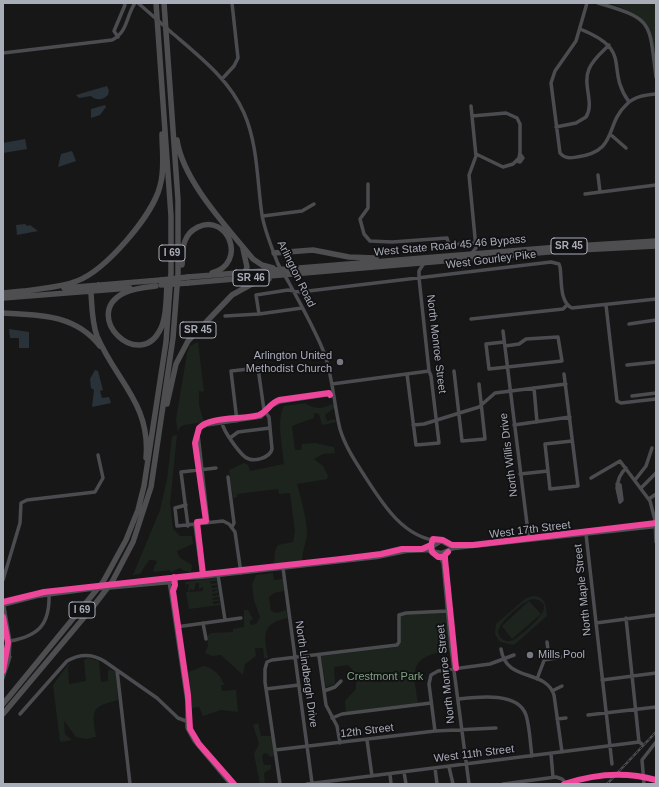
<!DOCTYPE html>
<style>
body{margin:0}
#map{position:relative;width:659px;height:787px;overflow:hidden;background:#171717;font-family:Arial,sans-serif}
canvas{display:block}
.frame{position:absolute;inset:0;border:4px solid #a8adb8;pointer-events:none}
</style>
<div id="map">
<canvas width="659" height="787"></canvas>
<div class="frame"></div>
</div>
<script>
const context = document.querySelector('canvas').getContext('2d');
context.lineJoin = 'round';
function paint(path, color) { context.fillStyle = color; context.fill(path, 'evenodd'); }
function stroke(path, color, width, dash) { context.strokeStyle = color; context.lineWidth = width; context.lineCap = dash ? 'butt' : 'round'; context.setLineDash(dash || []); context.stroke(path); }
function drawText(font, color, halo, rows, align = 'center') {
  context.font = font + ' Arial,sans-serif'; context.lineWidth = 3.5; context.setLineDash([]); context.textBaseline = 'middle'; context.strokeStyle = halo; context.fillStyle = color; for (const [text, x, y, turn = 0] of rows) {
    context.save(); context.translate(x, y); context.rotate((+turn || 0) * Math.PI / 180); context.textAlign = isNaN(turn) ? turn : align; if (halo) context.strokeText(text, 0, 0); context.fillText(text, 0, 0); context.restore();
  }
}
paint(new Path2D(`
 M609 3H656V59C649 19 647 17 609 3Z
 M198 342 204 392 199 391V405L204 422 184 425 180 427 178 432 176 420 187 353 190 346Z
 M305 403C314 409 322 410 331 404L334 405V408L325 415 327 421 335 419 336 422 322 425 319 414 314 413V418L292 426 295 450H301L302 444 315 443 334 447 335 453 323 454 314 459 323 466 328 476 327 479 297 484C301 499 306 516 307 531 307 542 302 551 302 562L274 565 275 551 278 545 293 542 295 531 290 493 279 494 278 489 237 494V497L233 498 229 470 244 463 248 465 250 471 284 464C283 449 276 419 284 406Z
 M177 435 170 503 173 529 180 536H192L193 544 177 551 179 557 192 565 191 572 185 571 180 568 171 572 170 570 155 572 153 570 157 562 154 560H149L140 574 133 575 160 510 167 480 172 436Z
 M273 573 274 580 283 579 284 591 274 593 269 597 271 611 277 613 286 610 288 618C261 623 264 635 268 658H264L263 648H255L256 656 245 664 243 675 221 655 212 656 205 653 208 646 207 636 211 633 233 632V629L244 627V610H248L253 619 250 621V624L253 625 257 623 260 617 254 600 252 584 256 575Z
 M216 578 217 581H210L211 584 217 583V585L211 586 212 588 218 587V589L212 590V592L218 590V593L212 594V596L219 595V597L212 598 213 600 219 599V601H213V604L220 603V605L189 609 186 592 203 591V587L196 590 199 588V583H196L194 590H192L190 588V591H188L189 584H186V589L185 582Z
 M532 596C546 596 546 606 547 616L514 645 500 642 495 634 496 624 525 599ZM533 599C564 603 522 634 514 640 506 643 500 640 498 632 498 623 524 600 533 599Z
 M529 601 541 614 512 639 502 626Z
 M447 612 449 651C409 656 413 669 418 703L346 712 345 701 356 689V674L348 665 334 667 335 684 326 687 321 656 397 647 399 644 398 619 403 613Z
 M88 658 99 661 101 682 108 681V670L116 671 118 700C90 707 92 710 96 737L86 739 76 737 64 721 65 734 72 740 60 742 53 685 70 662 68 668 69 684 86 681 84 660Z
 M204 666C213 668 221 675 224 685H221L222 691 236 690 238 712 221 710 203 716 199 707 192 708 186 673Z
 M258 723 261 736H272L274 756 271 757 266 753 263 754 262 757 264 765H271V769L264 773 265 784H260L254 754 259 744 253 725Z`), '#1d241e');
paint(new Path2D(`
 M107 86 109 91 108 95C103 100 96 101 91 96L79 98 76 95Z
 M105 105 106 107 100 115 91 118V109Z
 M25 139 27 149 3 153V143Z
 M72 151 76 161 58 167 61 154Z
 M25 224 27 226 30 225 38 231 17 235 16 225Z
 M9 329 29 332V348H19V338H10Z
 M95 370 98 371 103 390 100 391 102 398 109 397 111 403 92 407 94 390 91 388 90 379Z`), '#2a3239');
stroke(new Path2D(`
 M138 3 153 16
 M587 3 576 41 555 71 551 83 560 153C565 159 570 158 577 157 619 151 604 125 627 104 635 96 646 95 656 94
 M598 3C654 19 649 22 656 77
 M580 29C635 51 604 67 629 102
 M171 32C199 56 229 79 244 113 258 145 257 181 262 215 265 232 272 248 278 264
 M118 37 114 31 125 5 124 3
 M3 53 112 40C128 32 126 16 135 3
 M222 79 234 66 238 58 232 3
 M471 106 476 156 469 175 476 248 471 254
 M472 116 506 113 517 118 520 124V152L519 158 513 164 503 167 476 154
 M556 127 576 123 586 117C595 103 582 85 589 69 593 59 602 52 609 45
 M610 134 626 148
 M517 161 520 162 523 158 520 154
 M598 175 600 192
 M368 184V208L360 219 364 234 370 241 392 242 447 238 449 245 476 243
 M585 194 656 185
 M263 216 302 211 314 204
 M288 281C301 305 315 329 325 355 333 379 334 405 340 429 345 446 355 461 364 475 382 503 403 538 439 541
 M606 305 617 401 621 403 656 399
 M302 308 259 314 256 295 288 290 300 292 551 262 559 264 560 267C562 279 559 302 572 308L656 299
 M225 316 259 314
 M471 319 563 309 567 305
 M629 324 656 320
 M503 331 529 540
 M504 342 486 344 489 369 562 361 558 337 526 339 519 344 505 346
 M627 365 656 362
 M454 371 462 441 485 439 479 384
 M407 374 416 445 439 443 431 376 429 371 419 278V271L424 263
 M564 374 578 486 550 489 545 444 572 441
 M332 384 429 371
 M534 388 537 422
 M632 396 656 393
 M222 423C224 432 238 451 245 457 253 463 270 458 272 449L269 417 264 410 258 368 231 371 237 421
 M413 425 424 424 479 407 495 393 566 384
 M514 425 570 417
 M230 438 238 432 270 428
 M520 474 548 471
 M228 477 234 523 232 527
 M591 478 620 461 650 501 655 520 656 542
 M635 480 646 466 652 448
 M617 484 620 485 622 500 620 502 617 488C618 479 620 474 626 468
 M641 488 656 473
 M649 499 656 494
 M186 505 175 508 177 526 223 521 229 524 235 532 241 573
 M208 523 198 434 201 428 207 425 261 417 272 406 280 402 333 394
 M195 525 202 577
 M188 526 181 472 216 468
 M586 534 612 764
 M437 552 443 563
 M444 552 443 563 451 648 469 784
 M283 568 312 783
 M218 575 225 620
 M3 580 20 523 21 503 27 500 95 492 103 478 98 455
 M169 581 187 702V728L194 741 230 784
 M3 601 10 641
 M626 618 639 742
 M203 623 206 639
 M596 623 656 615
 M176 627 241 618
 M501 649C506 683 545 668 554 695L562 752
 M3 655 10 657
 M319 656 326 705 337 726 340 743
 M544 660 561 657
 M117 670 130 784
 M3 678 9 660 10 641C39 636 50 624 49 594
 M537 679 548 650 547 642
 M602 680 656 673
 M266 689 299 685
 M324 691 335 687 341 681
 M552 691 562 686
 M458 699C476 697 518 691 526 715 530 728 530 743 532 756
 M20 714 67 661C79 654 91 653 104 661L157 698 178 718 186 721
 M588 715 656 707
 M332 718 342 714 431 703
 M557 719 566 718
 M435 731 429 684 431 675 438 671 490 664 514 655
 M367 740 372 776
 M275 750 435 731 496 728
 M551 754 553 777
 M449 767 453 784
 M435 768 437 784
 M404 772 406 784
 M390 774 391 784
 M280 784 265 682V669L267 662 272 660 397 645 399 642V615L406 613 448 611
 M307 784 639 742 642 744
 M503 784 556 777 562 779 567 784
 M644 784 642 760 656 742`), '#4b4c50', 3.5);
stroke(new Path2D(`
 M427 550 441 541 454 548
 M169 581 178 578 200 577 377 557 406 551 427 550 441 553 454 548 656 526
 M115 587 171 582
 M6 604 37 596 90 589`), '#4d4f52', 4.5);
stroke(new Path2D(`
 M177 140C183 181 227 227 253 259L262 265 273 268
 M243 249 247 267 244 275
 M274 253 313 250 349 257 376 258
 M182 265C183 257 182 248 185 241 187 235 192 230 198 227 228 213 248 263 212 273
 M188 277 559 247 656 241
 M188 283 560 251 656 246
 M98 285 93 289 91 293C92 307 92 323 97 336 116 381 151 404 146 458
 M156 286C146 287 133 288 124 293 80 315 140 374 161 328 167 316 166 297 167 283
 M64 288 161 280
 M20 292C39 288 60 288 77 281 106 270 153 215 160 186 165 169 162 151 162 134
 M3 293 23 291
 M3 298 130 288
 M3 313C40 315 75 314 100 346
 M167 404 176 364 188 341 232 295 250 285 269 279
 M3 704 103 582 126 540 138 510 144 486 166 342 171 273V216L156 3
 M3 714 92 608 112 582 133 542 151 487 173 338 178 274V200L164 3`), '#4e4e51', 5.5);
const rail = new Path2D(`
 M607 784 656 732`);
stroke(rail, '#4b4c4f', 2.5);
stroke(rail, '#111113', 1, [3]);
stroke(new Path2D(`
 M153 16 171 32
 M278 264 288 281`), '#4b4c50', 3.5);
stroke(new Path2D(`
 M90 589 115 587
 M3 604H6`), '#4d4f52', 4.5);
stroke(new Path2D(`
 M161 280 188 277
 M161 285 188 283`), '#4e4e51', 5.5);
stroke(new Path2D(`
 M448 552 445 555V559L456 668
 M445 557H438L432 552 431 545 433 539 443 540 452 545H473L656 523
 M203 574 197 522 206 521 195 443 199 428C210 416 243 420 259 415 267 412 270 403 279 400L329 393 330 395
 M174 577 175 585 173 591 188 695 190 729 199 744 234 784
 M3 602 44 592 341 559 381 554 402 549H422L431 545
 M3 617 8 643 3 671
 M564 784C594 774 625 771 656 780`), '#ed469a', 6);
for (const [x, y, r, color] of [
 [340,362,4,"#757880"],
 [530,655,4,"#757880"]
]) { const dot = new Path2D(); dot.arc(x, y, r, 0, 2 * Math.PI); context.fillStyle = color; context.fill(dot); stroke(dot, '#111113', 1.5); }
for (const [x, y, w] of [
 [569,246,36],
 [172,253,26],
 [251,278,36],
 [198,330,36],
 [82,610,26]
]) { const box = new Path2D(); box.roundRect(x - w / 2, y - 8, w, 16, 3); context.fillStyle = '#111113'; context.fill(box); stroke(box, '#a8adb8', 1); }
drawText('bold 10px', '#a8adb8', null, [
 ["SR 45",569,246],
 ["I 69",172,253],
 ["SR 46",251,278],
 ["SR 45",198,330],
 ["I 69",82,610]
]);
drawText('11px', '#a8adb8', '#111113', [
 ["West State Road 45 46 Bypass",450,246,-5],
 ["West Gourley Pike",491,260,-7],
 ["Arlington Road",296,274,64],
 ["North Monroe Street",436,344,83],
 ["North Willis Drive",509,455,-97],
 ["West 17th Street",530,530,-7],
 ["North Maple Street",583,590,-96],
 ["North Lindbergh Drive",306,674,82],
 ["North Monroe Street",446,674,-96],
 ["12th Street",367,731,-7],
 ["West 11th Street",474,754,-7]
]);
drawText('11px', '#a8adb8', '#111113', [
 ["Arlington United",332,356],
 ["Methodist Church",332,369],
 ["Mills Pool",538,655,"left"]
], 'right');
drawText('11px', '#7fa381', '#111113', [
 ["Crestmont Park",385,677]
]);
</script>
